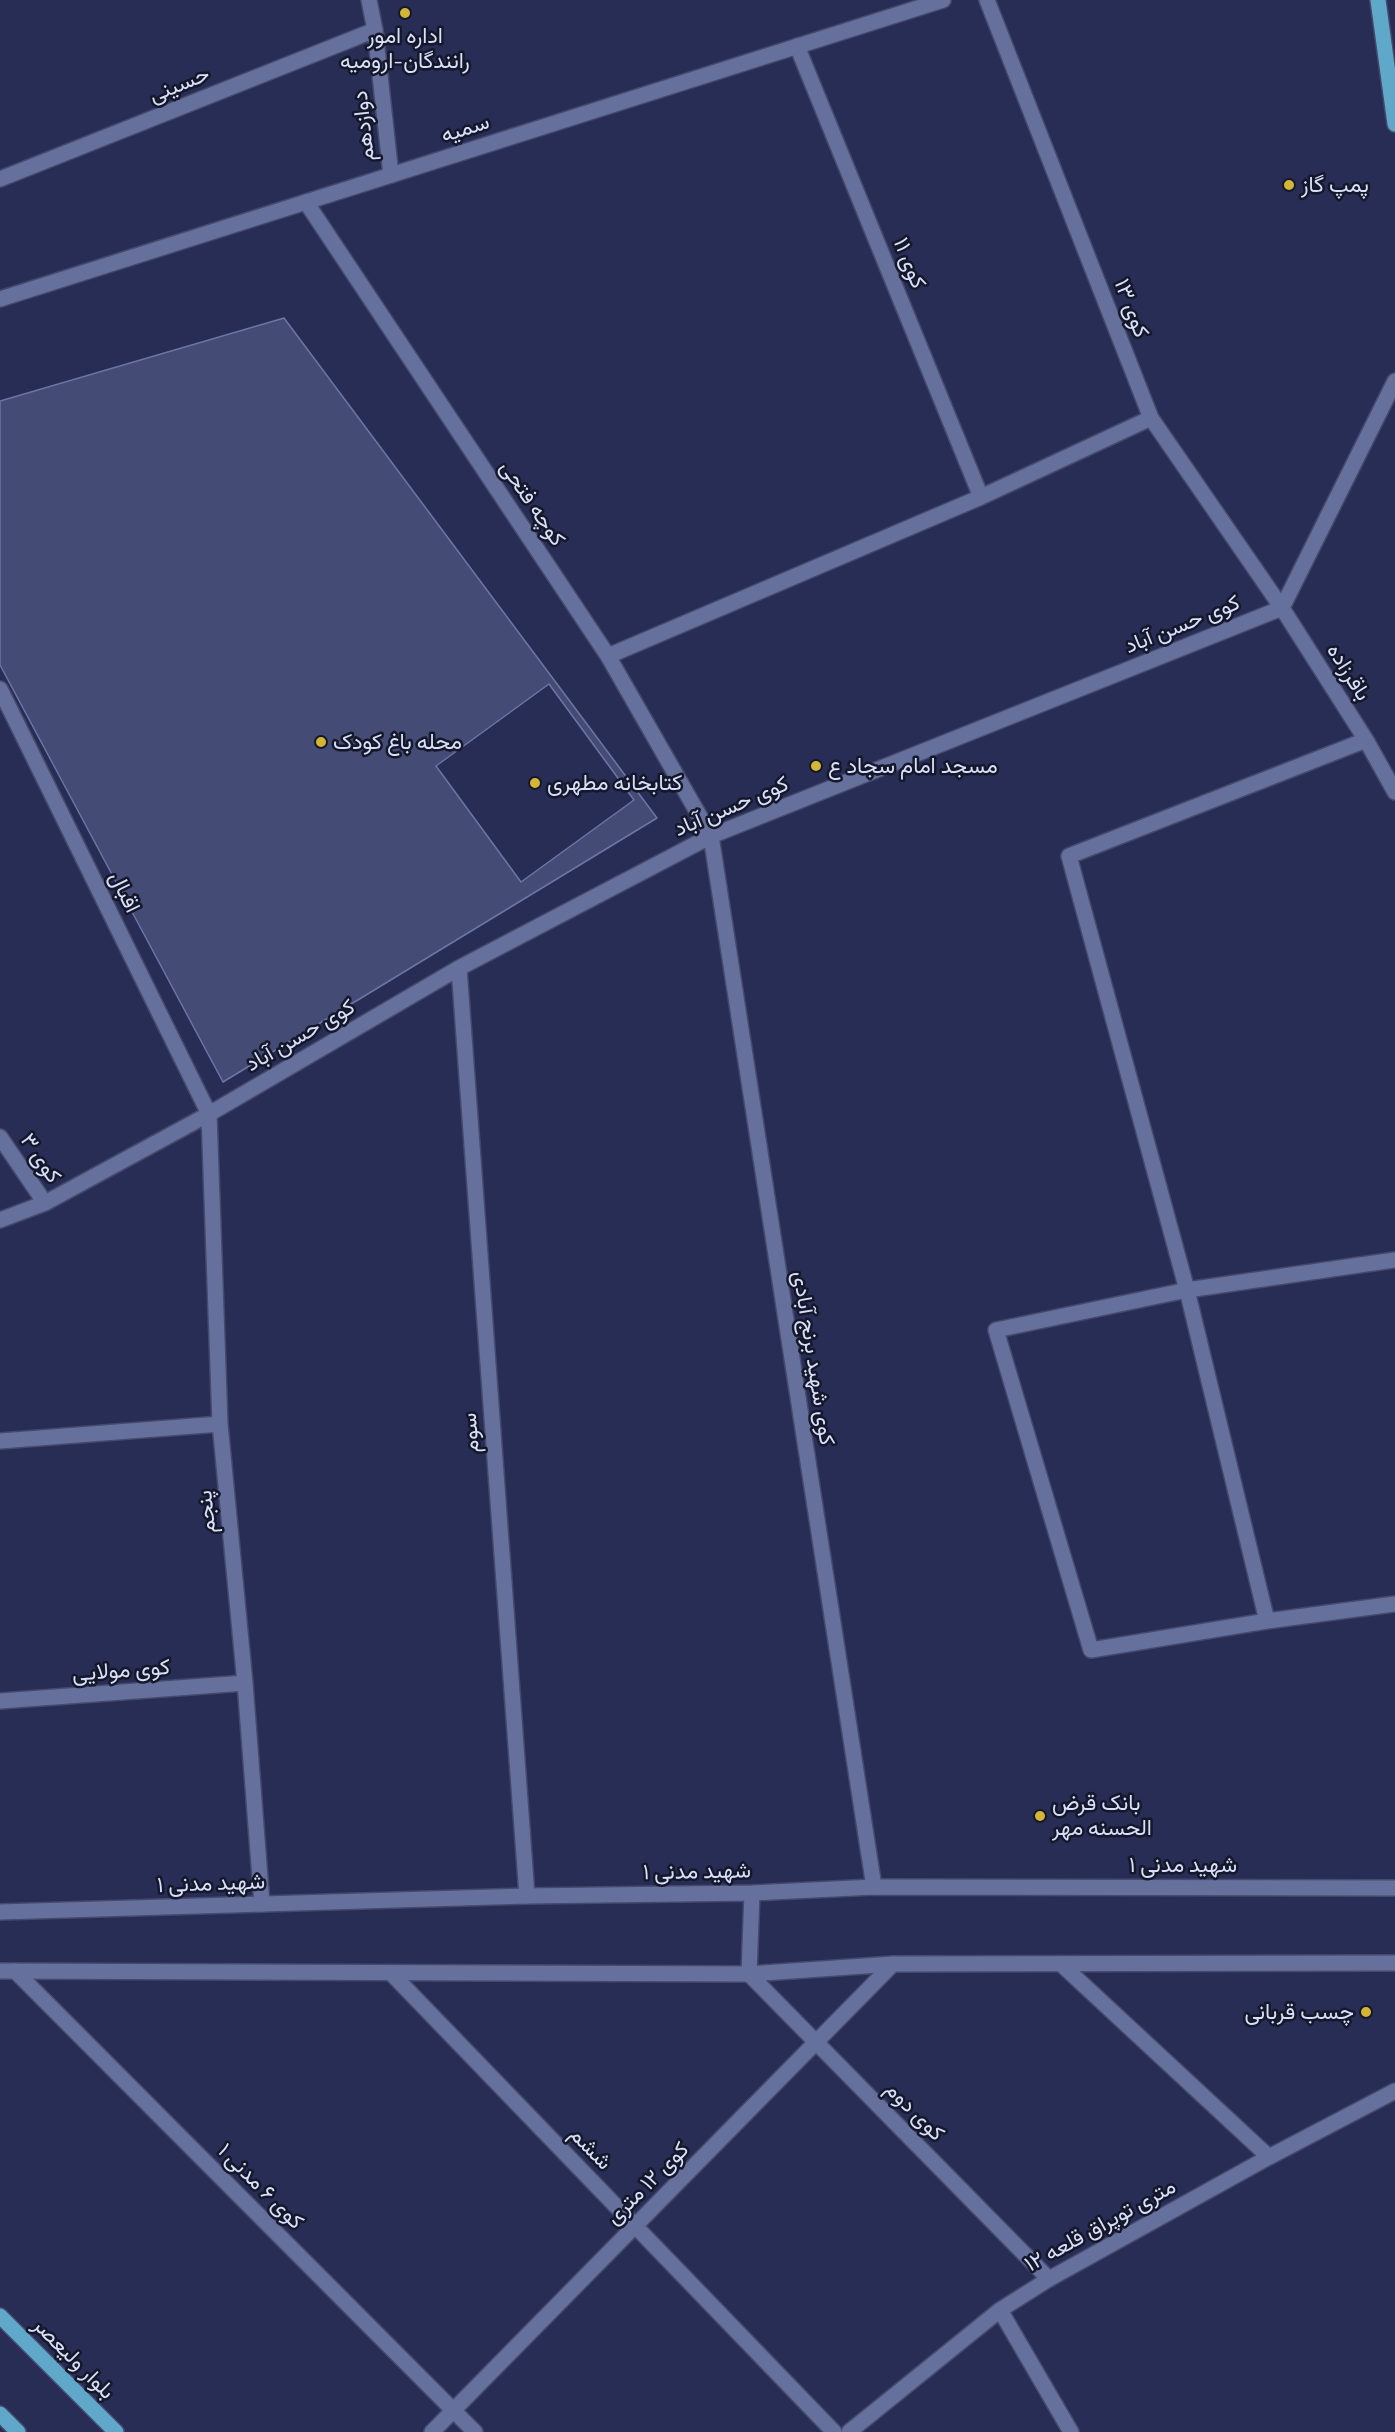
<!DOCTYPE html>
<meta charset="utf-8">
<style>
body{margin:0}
canvas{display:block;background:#272d55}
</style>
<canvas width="1395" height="2432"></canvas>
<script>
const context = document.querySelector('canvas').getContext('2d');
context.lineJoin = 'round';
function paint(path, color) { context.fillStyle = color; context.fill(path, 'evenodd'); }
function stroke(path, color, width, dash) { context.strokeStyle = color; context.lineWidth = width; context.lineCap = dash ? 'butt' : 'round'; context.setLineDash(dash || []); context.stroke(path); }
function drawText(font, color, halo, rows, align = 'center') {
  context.font = font + ' "Exo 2",Vazirmatn,sans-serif'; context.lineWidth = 5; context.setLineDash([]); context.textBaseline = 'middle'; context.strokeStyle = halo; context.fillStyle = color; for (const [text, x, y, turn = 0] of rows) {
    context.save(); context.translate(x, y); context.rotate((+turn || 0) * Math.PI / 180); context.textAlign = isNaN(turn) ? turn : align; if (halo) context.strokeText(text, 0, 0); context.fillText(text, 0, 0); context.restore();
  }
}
const building = new Path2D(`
 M284 318 657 818 223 1082 0 665V401Z
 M549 684 634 800 521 882 436 766Z`);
paint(building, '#444c76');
stroke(building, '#6c76a4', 1.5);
const street = new Path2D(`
 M369 0 375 30 391 175
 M987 0 1151 418 1282 608 1366 740 1395 792
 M797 46 981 497
 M0 179 375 30
 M306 202 608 656 711 836 874 1887
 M608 656 981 497 1151 418
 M0 689 209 1114 220 1424 245 1683 262 1904
 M459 968 527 1896
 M0 1137 45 1203
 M0 1220 45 1203 209 1114 459 968 711 836 1282 608 1395 381
 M1395 1260 1187 1290 996 1330 1091 1650 1267 1621 1395 1604
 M0 1441 220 1424
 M1267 1621 1187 1290 1069 856 1366 740
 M0 1701 245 1683
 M1061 1964 1269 2157
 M15 1971 475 2432
 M391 1973 834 2432
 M749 1974 1049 2279
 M1000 2310 1071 2432
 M432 2432 893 1964`);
const secondary = new Path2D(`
 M0 299 943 0
 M0 1912 527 1896 752 1893 874 1887 1395 1888
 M0 1971 749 1974 893 1964 1395 1963
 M749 1974 752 1893
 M849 2432 1000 2310 1049 2279 1269 2157 1395 2091`);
const primary = new Path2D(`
 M1378 0 1395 124
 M0 2316 116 2432
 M0 2414 18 2432`);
stroke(street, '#45496b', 18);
stroke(secondary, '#45496b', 18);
stroke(primary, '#45496b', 18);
stroke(street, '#66709d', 15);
stroke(secondary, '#66709d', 15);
stroke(primary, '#5fa8ca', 15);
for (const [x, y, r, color] of [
 [405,13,6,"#d5b535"],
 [1289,185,6,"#d5b535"],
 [321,742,6,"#d5b535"],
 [816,766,6,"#d5b535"],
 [535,783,6,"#d5b535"],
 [1040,1816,6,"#d5b535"],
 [1366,2012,6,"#d5b535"]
]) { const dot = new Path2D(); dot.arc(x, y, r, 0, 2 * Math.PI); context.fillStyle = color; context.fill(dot); stroke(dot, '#14182a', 2); }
drawText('22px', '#d8dff8', '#14182a', [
 ["اداره امور",405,36,"center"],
 ["رانندگان-ارومیه",405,61,"center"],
 ["پمپ گاز",1301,185],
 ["محله باغ کودک",333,742],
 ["مسجد امام سجاد ع",828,766],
 ["کتابخانه مطهری",547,783],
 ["بانک قرض",1052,1803],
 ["الحسنه مهر",1052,1828],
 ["چسب قربانی",1354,2012,"right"]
], 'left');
drawText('22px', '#d8dff8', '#14182a', [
 ["حسینی",179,84,-22],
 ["دوازدهم",363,126,-96],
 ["سمیه",465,128,-18],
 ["کوی ۱۱",910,263,68],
 ["کوی ۱۳",1132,308,69],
 ["کوچه فتحی",533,503,56],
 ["کوی حسن آباد",1182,624,-22],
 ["باقرزاده",1349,672,58],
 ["کوی حسن آباد",731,806,-23],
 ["اقبال",125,892,64],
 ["کوی حسن آباد",300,1035,-30],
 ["کوی ۳",41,1158,56],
 ["کوی شهید برنج آبادی",814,1358,81],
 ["سوم",470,1433,-94],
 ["پنجم",206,1512,-96],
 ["کوی مولایی",121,1670,-4],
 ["شهید مدنی ۱",1183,1865],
 ["شهید مدنی ۱",697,1871,-1],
 ["شهید مدنی ۱",211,1883,-2],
 ["کوی دوم",915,2111,45],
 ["ششم",591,2148,46],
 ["کوی ۱۲ متری",647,2183,-45],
 ["کوی ۶ مدنی ۱",261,2186,45],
 ["۱۲ متری توپراق قلعه",1100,2225,-29],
 ["بلوار ولیعصر",74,2358,45]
]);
</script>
